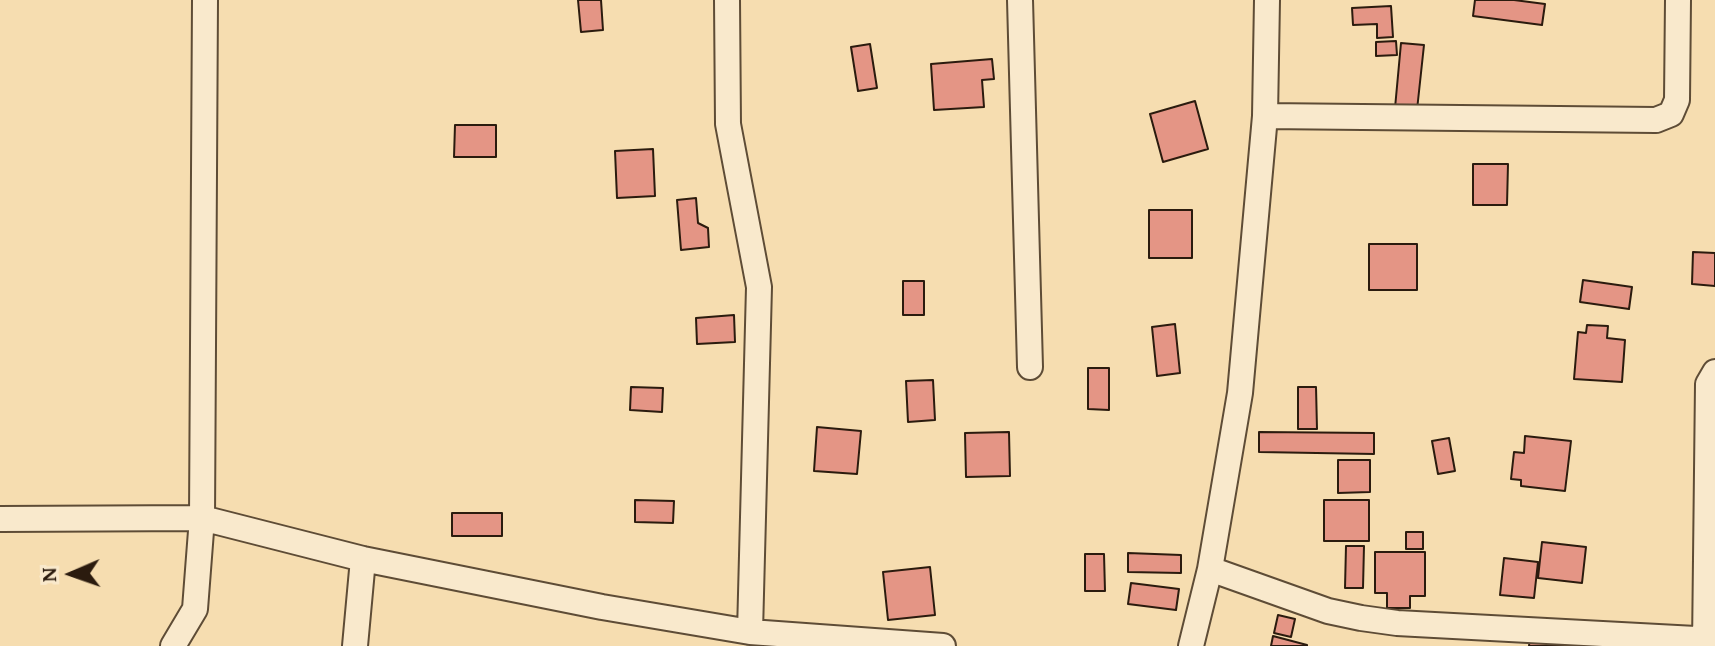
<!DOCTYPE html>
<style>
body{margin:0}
#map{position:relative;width:1715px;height:646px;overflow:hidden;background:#f6ddb0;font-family:"Gentium Book Plus",serif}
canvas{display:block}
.north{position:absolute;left:32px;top:534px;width:80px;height:80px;-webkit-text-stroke:6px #f9e9cc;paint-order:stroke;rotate:268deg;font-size:22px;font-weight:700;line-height:32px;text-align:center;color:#2b1b0e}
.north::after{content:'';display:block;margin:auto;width:28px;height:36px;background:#2b1b0e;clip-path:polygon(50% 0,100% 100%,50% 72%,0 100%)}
</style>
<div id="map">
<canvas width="1715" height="646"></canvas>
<div class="north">N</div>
</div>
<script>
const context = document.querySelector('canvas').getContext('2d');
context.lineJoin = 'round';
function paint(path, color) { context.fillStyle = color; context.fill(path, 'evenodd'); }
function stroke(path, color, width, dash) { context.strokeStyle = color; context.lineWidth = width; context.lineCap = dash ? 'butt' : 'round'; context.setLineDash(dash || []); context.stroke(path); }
const building = new Path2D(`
 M578 0H601L603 30 581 32Z
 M1475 0H1514L1545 4 1542 25 1473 16Z
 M1391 6 1393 37 1377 38V24L1353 25 1352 8Z
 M1396 41 1397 55 1376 56V42Z
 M1401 43 1424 45 1417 110 1395 108Z
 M870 44 877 88 858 91 851 47Z
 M992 59 994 79 982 80 984 107 934 110 931 64Z
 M1195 101 1208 149 1163 162 1150 114Z
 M455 125H496V157H454Z
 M653 149 655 196 617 198 615 151Z
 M1473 164H1508L1507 205H1473Z
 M696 198 698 223 708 228 709 247 681 250 677 200Z
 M1149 210H1192V258H1149Z
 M1369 244H1417V290H1369Z
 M1693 252 1715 253V286L1692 284Z
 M1583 280 1632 287 1629 309 1580 302Z
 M903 281H924V315H903Z
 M734 315 735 342 697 344 696 318Z
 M1175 324 1180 373 1157 376 1152 327Z
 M1587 325 1608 326 1607 338 1625 340 1622 382 1574 379 1578 332 1586 333Z
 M1088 368H1109V410L1088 409Z
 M933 380 935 420 908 422 906 381Z
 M631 387 663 388 662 412 630 410Z
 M1298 387H1316L1317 429H1298Z
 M817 427 861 431 857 474 814 471Z
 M1009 432 1010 476 966 477 965 433Z
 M1259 432 1374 433V454L1259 452Z
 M1525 436 1571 441 1565 491 1521 486V480L1511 479 1514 452 1524 453Z
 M1449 438 1455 471 1438 474 1432 441Z
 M1338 460H1370V492L1338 493Z
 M635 500 674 501 673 523 635 522Z
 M1324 500H1369V541H1324Z
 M452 513H502V536H452Z
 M1406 532H1423V549H1406Z
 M1542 542 1586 547 1582 583 1538 578Z
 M1346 546H1364L1363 588H1345Z
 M1375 552H1425V596H1410V608H1387V593H1375Z
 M1128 553 1181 555V573L1128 572Z
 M1085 554H1104L1105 591H1085Z
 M1504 558 1538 562 1534 598 1500 595Z
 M930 567 935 615 888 620 883 572Z
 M1131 583 1179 589 1176 610 1128 604Z
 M1278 615 1295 619 1291 637 1274 633Z
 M1273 636 1307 645V646H1271Z
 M1530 638 1576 645V646H1529Z`);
paint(building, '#e49585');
stroke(building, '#2b1b0e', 2);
const minor = new Path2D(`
 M727 0 728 124 759 287 750 632
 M1020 0 1030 367
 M1265 116 1656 120 1671 114 1677 100 1678 0
 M0 519 202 518 363 559 602 607 750 632 943 646
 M1210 569 1328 611 1361 618 1397 623 1715 640
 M173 646 195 609 202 518 205 0
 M355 646 363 559
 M1191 646 1210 569 1240 393 1265 116 1267 0
 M1705 646 1708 384 1715 372`);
stroke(minor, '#5e4c36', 28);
stroke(minor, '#f9e9cc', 24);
</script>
